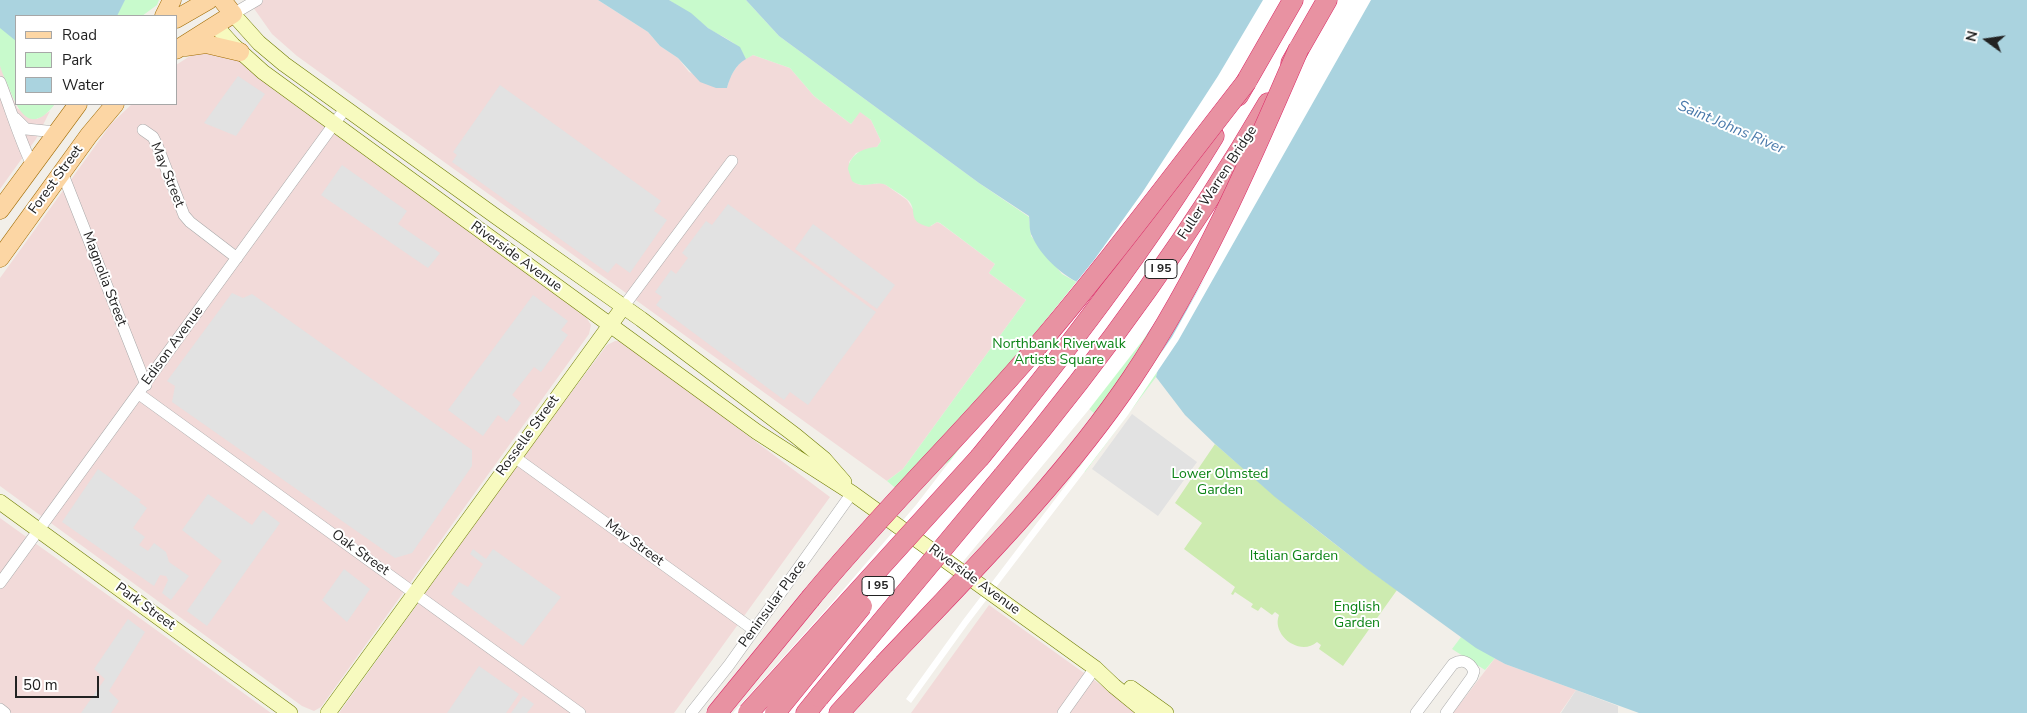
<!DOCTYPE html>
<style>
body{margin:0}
#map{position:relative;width:2027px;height:713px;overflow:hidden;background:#f2efe9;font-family:"Nunito Sans",sans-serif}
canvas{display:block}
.legend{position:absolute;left:15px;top:15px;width:162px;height:90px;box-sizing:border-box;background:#fff;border:1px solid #a7a7a7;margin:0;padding:6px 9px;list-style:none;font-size:15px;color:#222}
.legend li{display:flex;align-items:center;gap:10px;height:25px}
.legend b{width:25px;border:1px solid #a7a7a7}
.north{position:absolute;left:1962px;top:15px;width:50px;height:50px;-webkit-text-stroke:4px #fff;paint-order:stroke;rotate:284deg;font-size:14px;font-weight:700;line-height:20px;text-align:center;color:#222}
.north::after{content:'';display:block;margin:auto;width:18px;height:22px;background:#222;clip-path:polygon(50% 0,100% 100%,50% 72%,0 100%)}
.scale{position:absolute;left:15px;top:676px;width:84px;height:22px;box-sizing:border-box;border:2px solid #222;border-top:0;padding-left:6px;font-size:15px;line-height:18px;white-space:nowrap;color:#222;-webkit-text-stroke:4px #fff;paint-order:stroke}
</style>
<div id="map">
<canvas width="2027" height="713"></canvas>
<ul class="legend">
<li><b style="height:6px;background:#fcd6a4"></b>Road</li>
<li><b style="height:14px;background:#c8facc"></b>Park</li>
<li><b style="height:14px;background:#aad3df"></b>Water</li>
</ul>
<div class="north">N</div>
<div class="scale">50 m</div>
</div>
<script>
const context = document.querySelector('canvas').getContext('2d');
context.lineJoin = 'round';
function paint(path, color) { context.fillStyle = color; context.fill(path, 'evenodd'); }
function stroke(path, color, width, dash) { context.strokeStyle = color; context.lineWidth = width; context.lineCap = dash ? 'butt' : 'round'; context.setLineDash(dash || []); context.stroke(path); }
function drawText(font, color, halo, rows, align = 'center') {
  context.font = font + ' "Nunito Sans",sans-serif'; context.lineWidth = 4; context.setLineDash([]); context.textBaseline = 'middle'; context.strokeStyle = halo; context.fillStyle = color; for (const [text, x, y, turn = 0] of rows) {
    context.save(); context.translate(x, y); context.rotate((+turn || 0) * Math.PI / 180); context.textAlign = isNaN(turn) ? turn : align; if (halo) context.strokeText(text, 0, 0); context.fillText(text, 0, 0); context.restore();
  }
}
paint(new Path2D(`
 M1576 690 1618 706V713H1561Z`), '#e0dfdf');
paint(new Path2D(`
 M248 0H598L648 32 660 46 678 58 689 72 727 88 730 77 736 68 741 61 753 55 790 68 814 96 851 124 860 111 871 120 881 141 877 147 856 153 849 162 855 183 861 185 882 183 886 185 907 200 912 208 931 226 937 222 941 224 995 264 989 273 1026 300 903 469 887 481 297 56 272 34Z
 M201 49 233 54 270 87 586 317 591 325 589 334 321 707 314 711 302 706 0 486V278L111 124 132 104H176V65Z
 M0 65 17 108 37 119 50 111 36 139 0 189Z
 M615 341H621L830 497 674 713H339L540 434 607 345Z
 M0 518 130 611 271 713H0Z
 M989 605 1140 713H911Z
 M1495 658 1505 664 1576 690 1560 713H1453Z`), '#f2dad9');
paint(new Path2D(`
 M1215 444C1274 496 1333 545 1397 590L1343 666 1319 649 1321 645 1317 642C1300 657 1271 635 1279 615L1275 612 1272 615 1261 607 1258 611 1251 607 1253 604 1235 592 1233 595 1231 594 1235 587 1184 549 1202 523 1175 503Z`), '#cdebb0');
paint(new Path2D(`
 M0 0H159L157 5 142 16H16V104H55C31 135 19 113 9 88 6 81 2 73 0 66 0 52 0 16 0 0Z
 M669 0H746L779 36 979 183 1029 217 1031 236 1062 274 1076 282 1163 347 1156 377 1085 472 1066 456 1094 413 1069 392 899 491 887 481 903 469 1026 300 989 273 995 264 940 223 937 222 929 227C906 221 918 212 909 201 903 195 893 190 886 185 874 180 864 190 852 181L848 169C850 154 863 148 877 147L881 141 871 120 860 112 851 124 814 96 790 68 753 55 746 59C736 39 724 39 708 28 695 19 683 9 669 0Z
 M1461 637 1495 658 1485 670 1452 649Z`), '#c8facc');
paint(new Path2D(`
 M238 76 265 94 236 136 204 123Z
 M500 85 661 201 654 211 667 220 630 273 616 263 608 273 452 162 457 155 453 152Z
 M342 165 407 211 398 224 440 253 428 268 321 195Z
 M728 204 876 312 808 405 790 392 784 400 656 305 662 297 655 292 671 270 676 274 688 258 682 253 706 221 712 225Z
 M813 224 895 285 877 309 795 249Z
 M232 293 243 298 252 294 472 450V466L412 553 395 558 172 402 175 386 167 381Z
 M533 295 568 321 561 330 568 335 541 372 534 367 512 395 521 403 507 422 498 415 483 436 448 410Z
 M1132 414 1197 462 1158 516 1092 469Z
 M98 469 141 500 139 502 147 508 133 528 145 537 139 545 148 551 154 543 166 552 169 562 189 576 171 600 162 593 168 580 166 576 160 575 154 586 62 522Z
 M208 494 252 525 263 510 280 523 207 626 187 611 222 561 182 530Z
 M473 549 486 559 493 549 561 597 523 646 451 594 459 582 468 587 483 564 470 554Z
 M344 569 370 589 347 622 322 600Z
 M128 619 145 632 109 691 119 701 111 713H81L105 679 94 669Z
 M479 666 519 694 506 713H447Z
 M523 696 534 704 527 713H511Z`), '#e2e2e2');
paint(new Path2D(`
 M0 0H125L117 16H16V41L0 28Z
 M598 0H669L691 13 708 28 740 47 746 59C735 65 730 77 727 88H716L700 82 678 58 660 46 648 32Z
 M746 0H2027V713H1639L1505 664 1476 648 1367 569 1275 497 1215 444 1185 415 1156 377 1163 347 1077 282C1060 273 1040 255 1032 236 1029 231 1030 223 1029 216L979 183 779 36Z`), '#aad3df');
paint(new Path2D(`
 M1263 0H1371L1178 341 1128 415 968 624 911 703 906 699 963 620 1085 460 1026 527 837 713H733L831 604 916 505 963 444 961 442 846 542 1019 353 1094 260 1142 193 1218 76ZM1206 276 1172 337 1117 417 1163 349ZM1173 296 1085 432 908 628 1091 407 1143 340Z`), '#fff');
const street = new Path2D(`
 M233 14 257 0
 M0 82C11 110 19 138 32 165
 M15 118 26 129 56 132
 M143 130 153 137 157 145 184 215 190 222 237 258
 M62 172 146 385
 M624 306 732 161
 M139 394 580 713
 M513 456 754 630
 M0 583 345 109
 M0 709 5 713
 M691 713 729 665 852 493
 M1063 713 1095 668
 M1416 713 1453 664C1462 659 1469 661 1474 671L1472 677 1446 713`);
const secondary = new Path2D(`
 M233 14 259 43 284 64 498 218 641 319 796 436 824 459 844 482
 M215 25 233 45 263 72 757 432 852 493 1095 668 1114 686 1147 713
 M0 502 290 713
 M1131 688 1166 713
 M328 713 624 306`);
const primary = new Path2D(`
 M164 16 172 0
 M176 19 209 0
 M185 47 206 44 240 52
 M176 50 233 14 222 0
 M0 210 78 104
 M0 258 89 135 115 104`);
const highway = new Path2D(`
 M1291 63 1327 0
 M1238 96 1293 0
 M980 457C1064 354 1145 249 1214 136
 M1003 476C1101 359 1191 235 1268 103
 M717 713 810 599
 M806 713 819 697
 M839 713 884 664`);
stroke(street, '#a9a9a9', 12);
stroke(secondary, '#707d05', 16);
stroke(primary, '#a06b00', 19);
stroke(highway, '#dc2a67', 21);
stroke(street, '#fff', 11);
stroke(secondary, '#f7fabf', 15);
stroke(primary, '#fcd6a4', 18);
stroke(highway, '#e892a2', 20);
const highwayBridge = new Path2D(`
 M810 599C879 515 957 439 1028 357 1105 268 1175 173 1247 81
 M884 664C971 572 1061 483 1132 378 1201 275 1250 162 1299 48
 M819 697 1003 476
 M748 713 980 457
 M775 713 862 606`);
stroke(highwayBridge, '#dc2a67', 21, []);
stroke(highwayBridge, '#e892a2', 20);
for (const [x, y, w] of [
 [1161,269,32],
 [878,586,32]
]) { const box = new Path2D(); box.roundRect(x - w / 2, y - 9.5, w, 19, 4); context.fillStyle = '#fff'; context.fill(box); stroke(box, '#222', 1); }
drawText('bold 12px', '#222', null, [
 ["I 95",1161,269],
 ["I 95",878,586]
]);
drawText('14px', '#222', '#fff', [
 ["May Street",167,175,68],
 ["Forest Street",56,180,-54],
 ["Fuller Warren Bridge",1218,183,-57],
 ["Riverside Avenue",516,257,36],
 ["Magnolia Street",104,279,69],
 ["Edison Avenue",173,346,-54],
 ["Rosselle Street",528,436,-54],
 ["May Street",634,543,36],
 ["Oak Street",360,553,36],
 ["Riverside Avenue",974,580,36],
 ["Peninsular Place",773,604,-54],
 ["Park Street",145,607,36]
]);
drawText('14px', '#0c8416', '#fff', [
 ["Northbank Riverwalk",1059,345],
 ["Artists Square",1059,361],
 ["Lower Olmsted",1220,475],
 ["Garden",1220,491],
 ["Italian Garden",1294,557],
 ["English",1357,608],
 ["Garden",1357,624]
]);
drawText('italic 15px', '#4a7aab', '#fff', [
 ["Saint Johns River",1731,128,23]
]);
</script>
